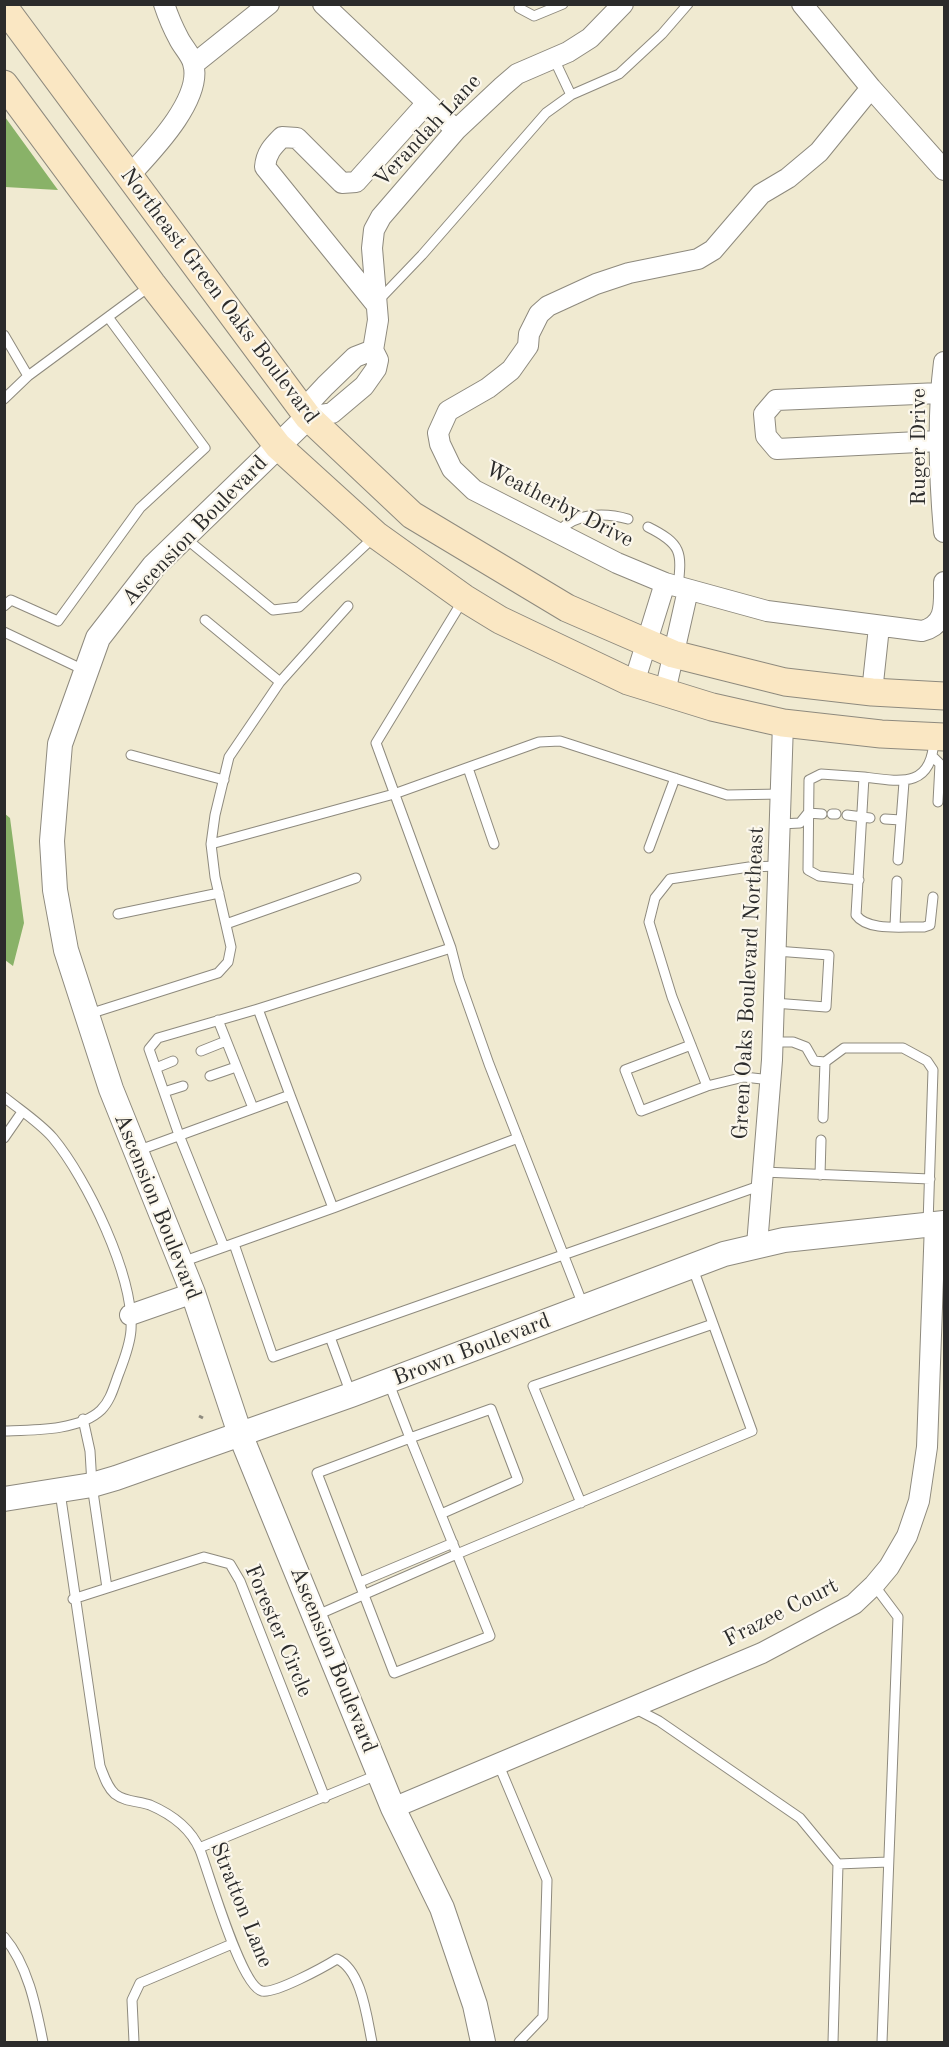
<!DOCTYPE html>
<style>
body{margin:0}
#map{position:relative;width:949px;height:2047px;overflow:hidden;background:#f0ead1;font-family:"Old Standard TT",serif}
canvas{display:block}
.frame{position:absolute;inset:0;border:6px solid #2b2b2b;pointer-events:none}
</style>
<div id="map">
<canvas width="949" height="2047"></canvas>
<div class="frame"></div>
</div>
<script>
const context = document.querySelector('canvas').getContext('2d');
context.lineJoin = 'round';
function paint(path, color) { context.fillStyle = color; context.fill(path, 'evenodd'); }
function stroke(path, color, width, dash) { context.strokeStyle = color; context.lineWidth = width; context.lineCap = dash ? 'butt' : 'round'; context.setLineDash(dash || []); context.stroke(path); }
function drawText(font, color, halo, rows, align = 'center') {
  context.font = font + ' "Old Standard TT",serif'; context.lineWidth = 4.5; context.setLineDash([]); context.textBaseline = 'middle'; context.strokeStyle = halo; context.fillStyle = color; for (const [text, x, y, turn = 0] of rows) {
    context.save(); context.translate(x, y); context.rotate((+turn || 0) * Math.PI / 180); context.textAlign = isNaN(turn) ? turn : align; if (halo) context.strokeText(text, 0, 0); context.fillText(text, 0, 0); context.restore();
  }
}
paint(new Path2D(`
 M5 117 58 190 5 187Z
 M4 813 10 818 24 923 13 966 5 960Z`), '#89b268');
const service = new Path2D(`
 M520 4 519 8 534 16 563 4
 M554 59 571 95
 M377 302 422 255 546 113 571 95 619 74 662 34 688 4
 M4 335 28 376
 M4 399 28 376 150 286
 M648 527C682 544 682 552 678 587
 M558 532C575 513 604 512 628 519
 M184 537 273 610 299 607 374 537
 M4 606 11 600 58 621 140 508 205 448 108 317
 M205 620 280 682
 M4 632 86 671
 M131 755 224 780
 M933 757 940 764 938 802
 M468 768 494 844
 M832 814H836
 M847 815 870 818
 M885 819 901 820
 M781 824 800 823 808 813 822 814
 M211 844 394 794 539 742 560 741 727 795 781 794
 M649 848 675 778
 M898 860 904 782
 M859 880 819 876 808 870 809 780 821 774 864 777
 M933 897 930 925 924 927C905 926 868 932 856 915L864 777C902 782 932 788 934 739
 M118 914 219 893
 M226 924 356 878
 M895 926 897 881
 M451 948 376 743 463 600
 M774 1003 826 1007 829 955 776 951
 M89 1014 218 973 228 962 231 947 215 877 211 844 215 815 229 757 280 682 348 606
 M218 1020 253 1108
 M773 1042H793L806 1047 814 1061 825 1062 844 1048H903L927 1061 933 1070 928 1224
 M691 1045 625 1070 641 1111 707 1086
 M201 1051 226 1041
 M156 1068 173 1061
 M210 1076 236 1067
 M771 1080 744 1077 707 1086 672 997 649 922 655 898 670 879 749 867 778 866
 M164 1092 183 1086
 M4 1097C20 1110 40 1123 53 1138 87 1179 134 1276 131 1330 130 1345 124 1360 119 1373 114 1386 111 1400 101 1410 79 1431 33 1430 4 1431
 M823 1118 825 1062
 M4 1138 22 1112
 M137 1151 290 1095 258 1009 451 948 459 979 489 1064 583 1305
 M763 1172 930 1179
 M820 1175 821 1140
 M333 1208 518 1138
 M234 1244 273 1357 762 1185
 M224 1247 179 1135 149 1049 158 1038 258 1009
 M182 1262 333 1208 290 1095
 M330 1337 351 1394
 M388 1381 410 1438 317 1473 394 1673 490 1636 457 1554 752 1431 692 1266
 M83 1419 90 1451 92 1485 107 1588
 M60 1492 100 1766C104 1776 107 1787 115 1794 125 1802 139 1801 150 1805 171 1814 191 1829 200 1850 209 1873 241 1987 262 1991 275 1994 324 1967 337 1959 362 1970 367 2019 372 2042
 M581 1503 533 1386 713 1324
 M360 1582 453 1543
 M874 1585 898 1617 882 2042
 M73 1599 204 1557 230 1564 240 1581 325 1798
 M315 1616 457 1554 410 1438 491 1409 518 1480 441 1514
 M634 1708 659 1721 800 1818 838 1864 833 2042
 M498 1763 547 1880 543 2017 519 2042
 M199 1848 377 1775
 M838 1864 888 1862
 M4 1937C28 1965 36 2007 43 2042
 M134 2042 132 2000 140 1983 232 1944`);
const minor = new Path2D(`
 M323 4 456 130
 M802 4 871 88 944 170
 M194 64 269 4
 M871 88 819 152 788 178 761 194 713 250 698 259 629 273 596 284 548 306 539 314 529 334 528 346 511 370 488 388 448 411 438 433 440 444 452 469 474 490 617 563 665 583 767 611 922 631C947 625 944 604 944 582
 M128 177C150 153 204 99 193 63 191 55 183 47 179 39 173 28 168 16 164 4
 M375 303 265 167C266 153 273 146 282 137L297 138 342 183 356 182 426 104
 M373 350 355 357 325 386 310 402 308 417 332 413 364 386 376 369 378 360 373 350 378 320 372 248 374 230 381 217 456 130 503 86 517 74 568 52 590 38 623 4
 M944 362C937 418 939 475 944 532
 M939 441 777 449 766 436 764 414 776 400 940 393
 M634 683 665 583
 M665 692 688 590
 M872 692 879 627
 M757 1245 772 1060 783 723
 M130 1315 193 1293
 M393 1808 762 1653 854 1604 874 1585 889 1567 907 1536 919 1501 927 1447 935 1223`);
const tertiary = new Path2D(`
 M308 417 154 566 98 638 60 744 52 841 55 890 66 950 111 1089 193 1293 240 1434 393 1808 442 1908 475 2005 483 2042
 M4 1499 92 1485 116 1478 351 1395 724 1254 784 1240 944 1223`);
const secondary = new Path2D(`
 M4 7 308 417 412 515 567 608 673 654 785 682 872 692 944 696
 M4 84 152 284 278 446 376 535 464 598 500 620 628 681 712 707 783 723 881 734 944 737`);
stroke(service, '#8e8a7e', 11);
stroke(minor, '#8e8a7e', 22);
stroke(tertiary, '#8e8a7e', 26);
stroke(secondary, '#8e8a7e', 29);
stroke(new Path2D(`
 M199 1416 203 1418`), '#8e8a7e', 3, [4.5, 4.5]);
stroke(service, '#fff', 9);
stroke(minor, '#fff', 20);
stroke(tertiary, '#fff', 24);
stroke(secondary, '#fae7c3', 27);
drawText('22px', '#2b2b2b', '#fbf7ec', [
 ["Verandah Lane",428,131,-47],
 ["Northeast Green Oaks Boulevard",219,296,53],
 ["Ruger Drive",919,447,-90],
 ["Weatherby Drive",559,505,27],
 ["Ascension Boulevard",195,531,-46],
 ["Green Oaks Boulevard Northeast",749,983,-87],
 ["Ascension Boulevard",157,1207,68],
 ["Brown Boulevard",472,1350,-21],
 ["Frazee Court",781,1613,-27],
 ["Forester Circle",278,1631,67],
 ["Ascension Boulevard",333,1660,68],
 ["Stratton Lane",241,1905,68]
]);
</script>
